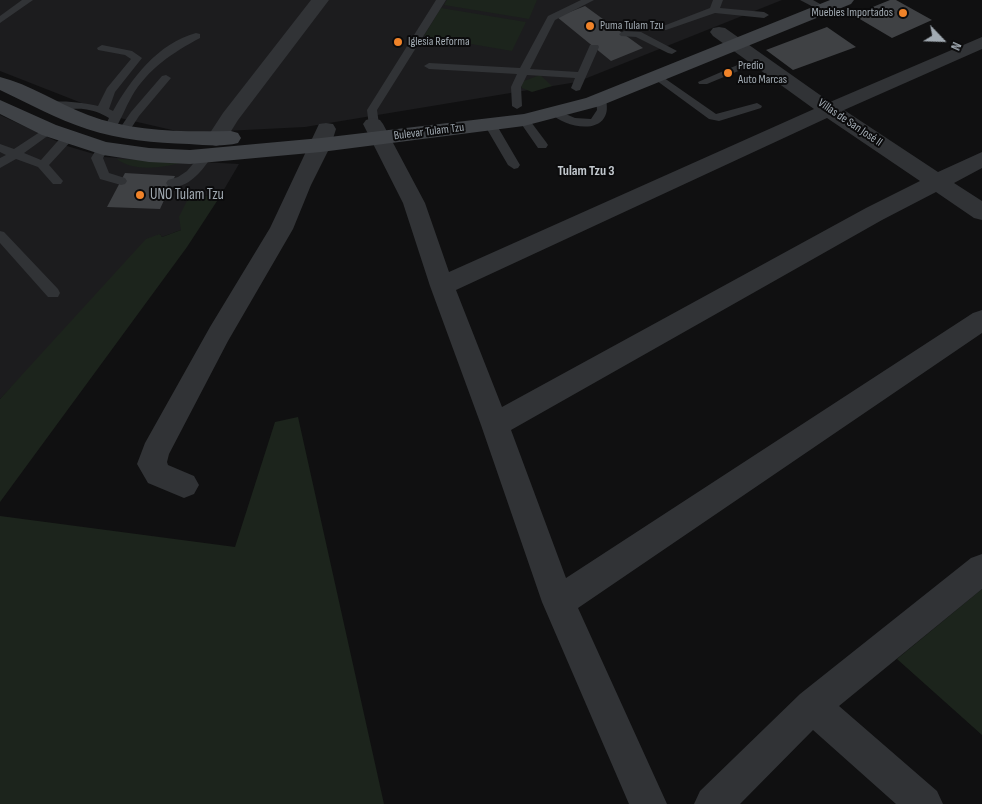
<!DOCTYPE html>
<meta charset="utf-8">
<style>
body{margin:0}
#map{position:relative;width:982px;height:804px;overflow:hidden;background:#101011;font-family:"Sofia Sans Condensed",sans-serif}
canvas{display:block}
.north{position:absolute;left:917px;top:15px;width:50px;height:50px;-webkit-text-stroke:4px #0b0b0c;paint-order:stroke;rotate:114deg;font-size:14px;font-weight:700;line-height:20px;text-align:center;color:#a1aab2}
.north::after{content:'';display:block;margin:auto;width:18px;height:22px;background:#a1aab2;clip-path:polygon(50% 0,100% 100%,50% 72%,0 100%)}
</style>
<div id="map">
<canvas width="982" height="804"></canvas>
<div class="north">N</div>
</div>
<script>
const context = document.querySelector('canvas').getContext('2d');
context.lineJoin = 'round';
function paint(path, color) { context.fillStyle = color; context.fill(path, 'evenodd'); }
function stroke(path, color, width, dash) { context.strokeStyle = color; context.lineWidth = width; context.lineCap = dash ? 'butt' : 'round'; context.setLineDash(dash || []); context.stroke(path); }
function drawText(font, color, halo, rows, align = 'center') {
  context.font = font + ' "Sofia Sans Condensed",sans-serif'; context.lineWidth = 4; context.setLineDash([]); context.textBaseline = 'middle'; context.strokeStyle = halo; context.fillStyle = color; for (const [text, x, y, turn = 0] of rows) {
    context.save(); context.translate(x, y); context.rotate((+turn || 0) * Math.PI / 180); context.textAlign = isNaN(turn) ? turn : align; if (halo) context.strokeText(text, 0, 0); context.fillText(text, 0, 0); context.restore();
  }
}
paint(new Path2D(`
 M0 0H782L577 82 305 127 185 133 120 118 0 71Z
 M0 115 67 146 104 157 239 164 219 198 202 195 203 192 181 230 162 237 160 234 0 399Z`), '#1c1c1e');
paint(new Path2D(`
 M447 0H537L529 19 444 5Z
 M441 8 526 22 512 51 424 36Z
 M540 75 552 86 532 92 522 88 521 85 524 81Z
 M117 159 183 162C163 168 133 172 117 159Z
 M203 191 202 195 219 198 187 247 0 502V399L146 239 160 234 162 237 181 230 179 217 190 195Z
 M298 417 384 804H0V516L235 547 275 422Z
 M982 589V735L897 659Z`), '#1c241c');
paint(new Path2D(`
 M890 0H896L932 20 892 38 853 15Z
 M585 6 643 48 611 61 557 17Z
 M827 27 856 47 793 70 766 50Z
 M125 173 175 176 160 209 107 207Z`), '#3f4144');
paint(new Path2D(`
 M22 0H33L0 23V16Z
 M436 0H446L377 110 379 124 373 127 369 126 367 110Z
 M581 0H594L555 20 530 69 578 72 590 45H598L599 47 580 90 576 91 571 88 575 78 527 75 521 87 522 106 517 109 512 106 511 87 517 74 429 69 424 66 429 63 520 68 548 16Z
 M713 0H723L720 8 764 12 769 15 764 18 715 13 666 30H660L658 28 710 8Z
 M800 0H813L829 9 827 11H821Z
 M624 31 641 32 677 51 672 54 668 53 636 37 621 36 619 34Z
 M196 33 200 34V38C172 53 148 69 132 96 125 108 121 120 114 131H106L104 129 109 118C101 113 93 110 83 109 72 108 52 113 44 105 52 98 86 103 98 106L107 88 131 59 125 55 98 50 97 48 102 45 132 51 142 58 115 92 109 109 113 111C131 79 158 43 196 33Z
 M756 57 760 58 761 60 760 62 707 84H699L698 82Z
 M657 73 716 114 757 103 762 106 761 108 719 121 709 119 653 78 652 76Z
 M166 75 171 78 139 116 128 133H120L118 131 131 112 162 76Z
 M601 96 606 99C607 106 608 112 604 118 594 134 561 125 551 113L556 110 575 118 591 119 597 110 596 99Z
 M524 117 528 118 546 142 548 145 546 148H538L520 122 518 120 520 118Z
 M490 121 496 124 520 165 518 168 514 169 508 165 484 124Z
 M49 126 53 128 55 130 53 132 24 153 41 160 64 134H72L74 137 72 140 49 165 63 181 61 184H53L38 167 16 159 0 168V158L6 155 0 152V144L14 149Z
 M103 144 109 148 103 158 109 173 125 178 127 181 125 184 121 185 100 179 91 158 99 145Z
 M206 152 212 156C203 170 187 191 168 186L166 183 168 180 178 177 187 171 202 153Z
 M0 231 4 232 58 289 60 293 58 297H48L0 243Z`), '#313336');
paint(new Path2D(`
 M311 0H329L238 120 223 144 216 146 209 144 206 139 223 113Z
 M719 27 725 28 830 102 982 37V49L844 110 938 172 982 152V168L954 183 982 201V220L974 218 936 192 882 220 511 430 566 578 973 313 982 310V333L578 608 667 804H629L542 602 481 425 430 286 403 203 363 124 366 120 373 118 380 120 383 124 425 203 449 272 814 109 713 36 710 32 713 28ZM827 118 920 181 866 208 502 407 456 290Z
 M326 123 333 124 336 129 331 145 311 185 293 229 228 341 169 454 167 462 168 465 194 476 199 485 194 494 184 498 148 483 137 464 145 443 210 327 270 228 319 124Z
 M982 554V589L839 706 937 791 943 804H896L813 730 740 804H694L700 791 800 694 971 558Z`), '#313336');
paint(new Path2D(`
 M830 0H854L851 4 600 106 524 126 321 152 190 164 149 162 103 155 42 135 0 114V100L56 125 106 142 149 148 190 150 321 138 524 114 586 98Z
 M0 77C29 84 59 104 88 115 133 132 183 132 231 131L238 133 241 138 238 143C223 147 205 145 189 144 155 143 120 140 87 129 57 119 29 104 0 90Z`), '#3f4246');
for (const [x, y, r, color] of [
 [903,13,5,"#f08329"],
 [590,26,5,"#f08329"],
 [398,42,5,"#f08329"],
 [728,73,5,"#f08329"],
 [140,195,5,"#f08329"]
]) { const dot = new Path2D(); dot.arc(x, y, r, 0, 2 * Math.PI); context.fillStyle = color; context.fill(dot); stroke(dot, '#0b0b0c', 2); }
drawText('12px', '#a1aab2', '#0b0b0c', [
 ["Muebles Importados",893,13,"right"],
 ["Puma Tulam Tzu",600,26],
 ["Iglesia Reforma",408,42],
 ["Predio",738,66],
 ["Auto Marcas",738,80]
], 'left');
drawText('12px', '#a1aab2', '#0b0b0c', [
 ["Villas de San José II",850,123,34],
 ["Bulevar Tulam Tzu",429,132,-7]
]);
drawText('bold 14px', '#c2c8ce', '#0b0b0c', [
 ["Tulam Tzu 3",586,171]
]);
drawText('15px', '#a1aab2', '#0b0b0c', [
 ["UNO Tulam Tzu",150,195]
], 'left');
</script>
